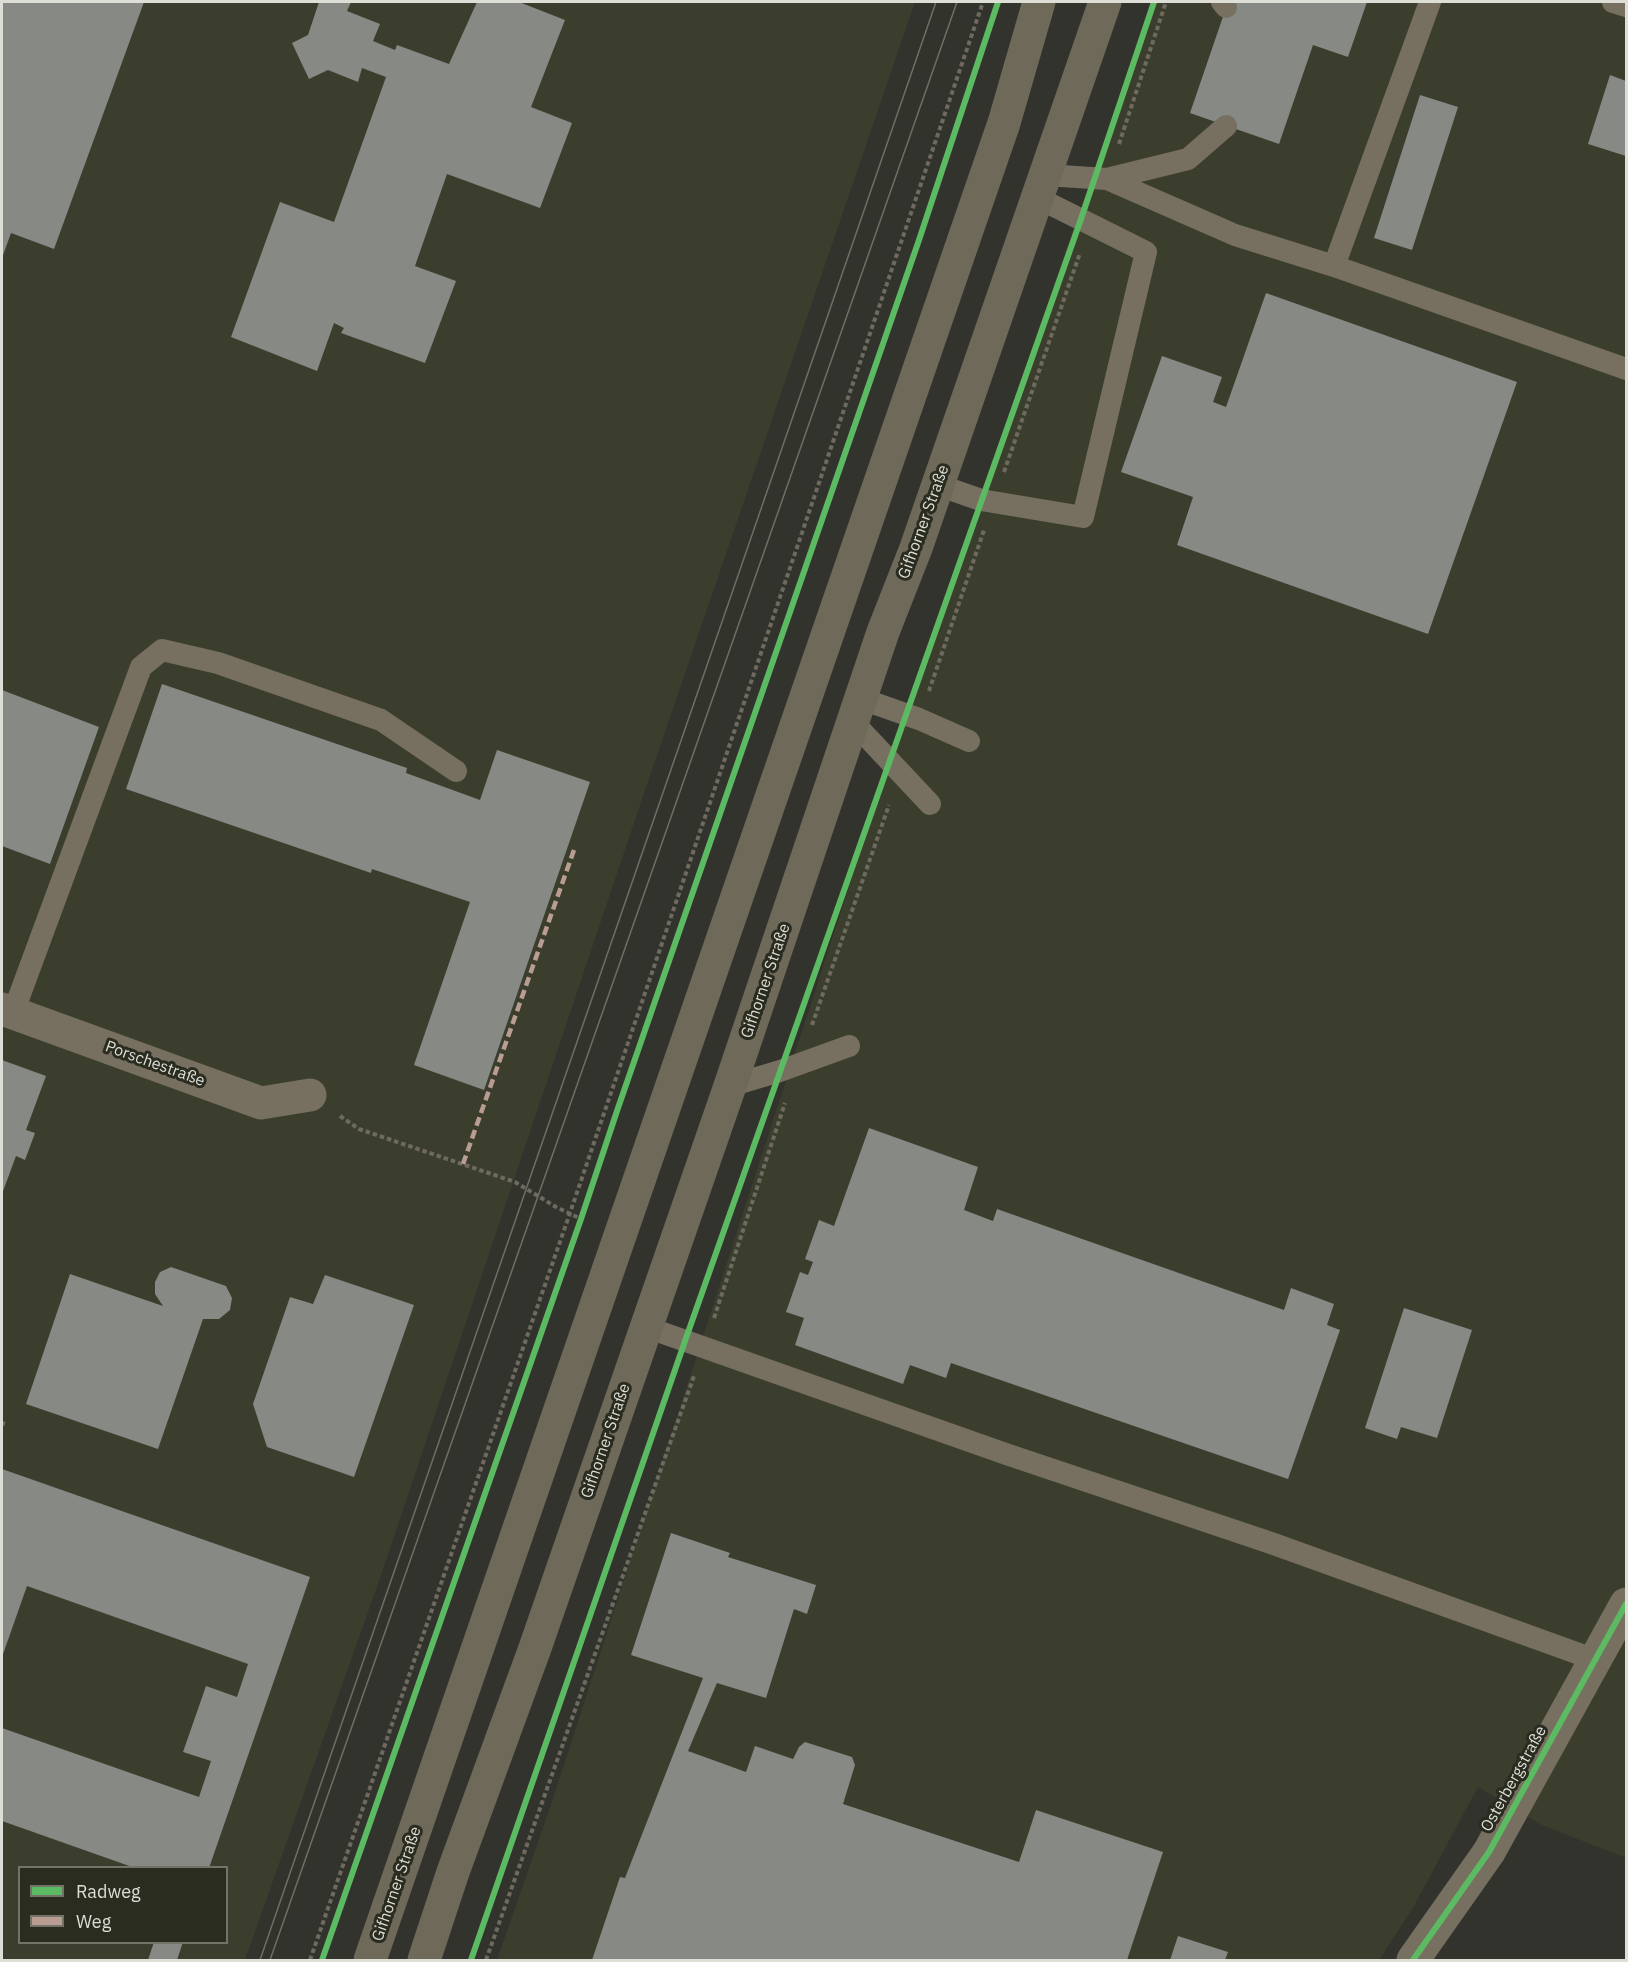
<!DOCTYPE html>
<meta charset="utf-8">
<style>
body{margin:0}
#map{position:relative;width:1628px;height:1962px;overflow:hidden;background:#32332d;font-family:"IBM Plex Sans",sans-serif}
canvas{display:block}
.frame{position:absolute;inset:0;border:3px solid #dddfd7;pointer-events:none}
.legend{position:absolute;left:18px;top:1866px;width:210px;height:78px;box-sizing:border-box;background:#2a2c20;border:2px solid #727469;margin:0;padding:8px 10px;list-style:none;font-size:18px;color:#dddfd7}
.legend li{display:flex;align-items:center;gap:12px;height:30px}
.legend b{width:30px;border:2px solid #727469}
</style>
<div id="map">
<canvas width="1628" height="1962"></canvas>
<div class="frame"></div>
<ul class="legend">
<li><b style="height:8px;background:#5cba63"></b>Radweg</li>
<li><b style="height:8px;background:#b99d93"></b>Weg</li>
</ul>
</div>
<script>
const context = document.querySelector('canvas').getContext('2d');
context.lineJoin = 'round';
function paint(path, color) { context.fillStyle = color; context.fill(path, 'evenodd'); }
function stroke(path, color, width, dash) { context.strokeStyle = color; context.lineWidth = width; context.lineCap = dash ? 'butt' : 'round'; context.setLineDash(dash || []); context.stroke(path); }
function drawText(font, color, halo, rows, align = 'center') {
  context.font = font + ' "IBM Plex Sans",sans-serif'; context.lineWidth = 6; context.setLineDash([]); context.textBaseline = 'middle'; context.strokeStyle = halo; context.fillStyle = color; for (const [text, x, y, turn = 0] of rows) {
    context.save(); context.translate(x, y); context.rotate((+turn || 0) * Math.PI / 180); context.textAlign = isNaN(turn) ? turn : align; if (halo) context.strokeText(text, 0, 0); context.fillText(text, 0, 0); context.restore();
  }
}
paint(new Path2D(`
 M2 2H915L642 799 381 1575 245 1960H2ZM20 1868H226V1942H20Z
 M1152 2H1626V1858L1542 1825 1478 1787 1414 1906 1379 1960H497L552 1802 905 714Z`), '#3c3e2d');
paint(new Path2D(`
 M2 2H144L54 249 11 233 2 258Z
 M319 2H351L347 11 380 24 373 41 395 50 397 45 449 64 477 2H519L565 20 531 107 572 123 540 208 447 174 415 266 456 281 425 363 341 333 344 328 334 323 317 371 231 337 280 202 334 222 386 77 362 68 358 82 328 70 309 79 292 43 308 35Z
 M1228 2H1367L1348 57 1313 45 1279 144 1190 113Z
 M1610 75 1626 81V156L1588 144Z
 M1420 95 1458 107 1412 250 1374 238Z
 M1266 293 1517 382 1428 634 1177 545 1193 497 1121 472 1162 356 1222 377 1213 402 1226 407Z
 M162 684 407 768 406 773 480 800 497 750 590 782 484 1090 414 1065 470 902 372 869 371 873 126 789Z
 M2 690 99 727 50 864 2 846Z
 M2 1060 46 1076 26 1130 35 1133 25 1160 16 1156 2 1194Z
 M869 1128 978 1167 964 1210 993 1221 997 1209 1284 1310 1291 1288 1334 1304 1327 1325 1340 1330 1288 1479 951 1363 946 1378 910 1365 903 1384 795 1345 804 1318 786 1312 800 1272 808 1275 813 1262 805 1259 819 1220 834 1226Z
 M171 1267 226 1286 232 1298 230 1310 219 1319H203L158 1449 26 1404 70 1274 163 1306 155 1294V1282L160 1272Z
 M325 1275 414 1305 354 1477 267 1447 253 1404 290 1297 313 1304Z
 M1404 1308 1472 1330 1437 1438 1401 1427 1397 1439 1365 1428Z
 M2 1469 310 1577 209 1868H135L2 1821V1728L199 1797 211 1761 183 1752 206 1686 237 1697 248 1664 27 1586 2 1657Z
 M671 1533 730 1553 728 1557 816 1585 807 1614 794 1609 766 1698 717 1683 688 1751 746 1772 755 1746 793 1759 799 1747 805 1742 852 1757 855 1765 843 1804 1019 1862 1036 1810 1163 1852 1127 1960H592L620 1877 625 1878 703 1678 631 1655Z
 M1178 1936 1228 1952 1225 1960H1170Z
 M154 1942H183L177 1960H148Z`), '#868984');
stroke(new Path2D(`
 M1119 144 1166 2
 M1004 472 1080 253
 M929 691 984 530
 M812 1025 889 805
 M340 1116 359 1129 515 1182 556 1207 581 1219
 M714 1318 785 1103
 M2 1423 5 1424
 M310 1960 570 1213 983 2
 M486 1960 694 1376`), '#6e6a60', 4, [4.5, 3]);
stroke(new Path2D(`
 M1222 2 1226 7
 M1613 2 1626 6
 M1046 175 1107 179 1188 159 1226 126
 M1107 179 1235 235 1334 266 1626 369
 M1334 266 1430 2
 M938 485 981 500 1083 517 1146 252 1038 198
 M862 699 919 719 969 741
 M854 723 930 804
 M13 1013 141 667 162 650 218 663 381 720 456 771
 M730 1086 780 1071 849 1046
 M646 1327 1006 1454 1271 1543 1596 1660`), '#777061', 22);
stroke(new Path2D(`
 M2 1009 261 1103 310 1095
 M1413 1960 1489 1852 1626 1604`), '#777061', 33);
stroke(new Path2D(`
 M370 1960 1004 123 1039 2
 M424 1960 453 1872 535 1648 730 1086 883 632 916 548 1105 2`), '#6e6959', 33);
stroke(new Path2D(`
 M260 1960 936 2
 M270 1960 957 2`), '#716e64', 1.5);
stroke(new Path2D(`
 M463 1164 574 850`), '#b99d93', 4.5, [9, 4.5]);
stroke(new Path2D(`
 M322 1960 581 1219 618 1108 919 240 998 2
 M471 1960 685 1341 1081 219 1154 2
 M1413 1960 1489 1852 1626 1604`), '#5cba63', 6);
drawText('16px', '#dddfd7', '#2a2c20', [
 ["Gifhorner Straße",924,522,-70],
 ["Gifhorner Straße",766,981,-71],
 ["Porschestraße",155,1064,20],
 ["Gifhorner Straße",606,1441,-71],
 ["Osterbergstraße",1514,1779,-61],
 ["Gifhorner Straße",397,1884,-71]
]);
</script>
